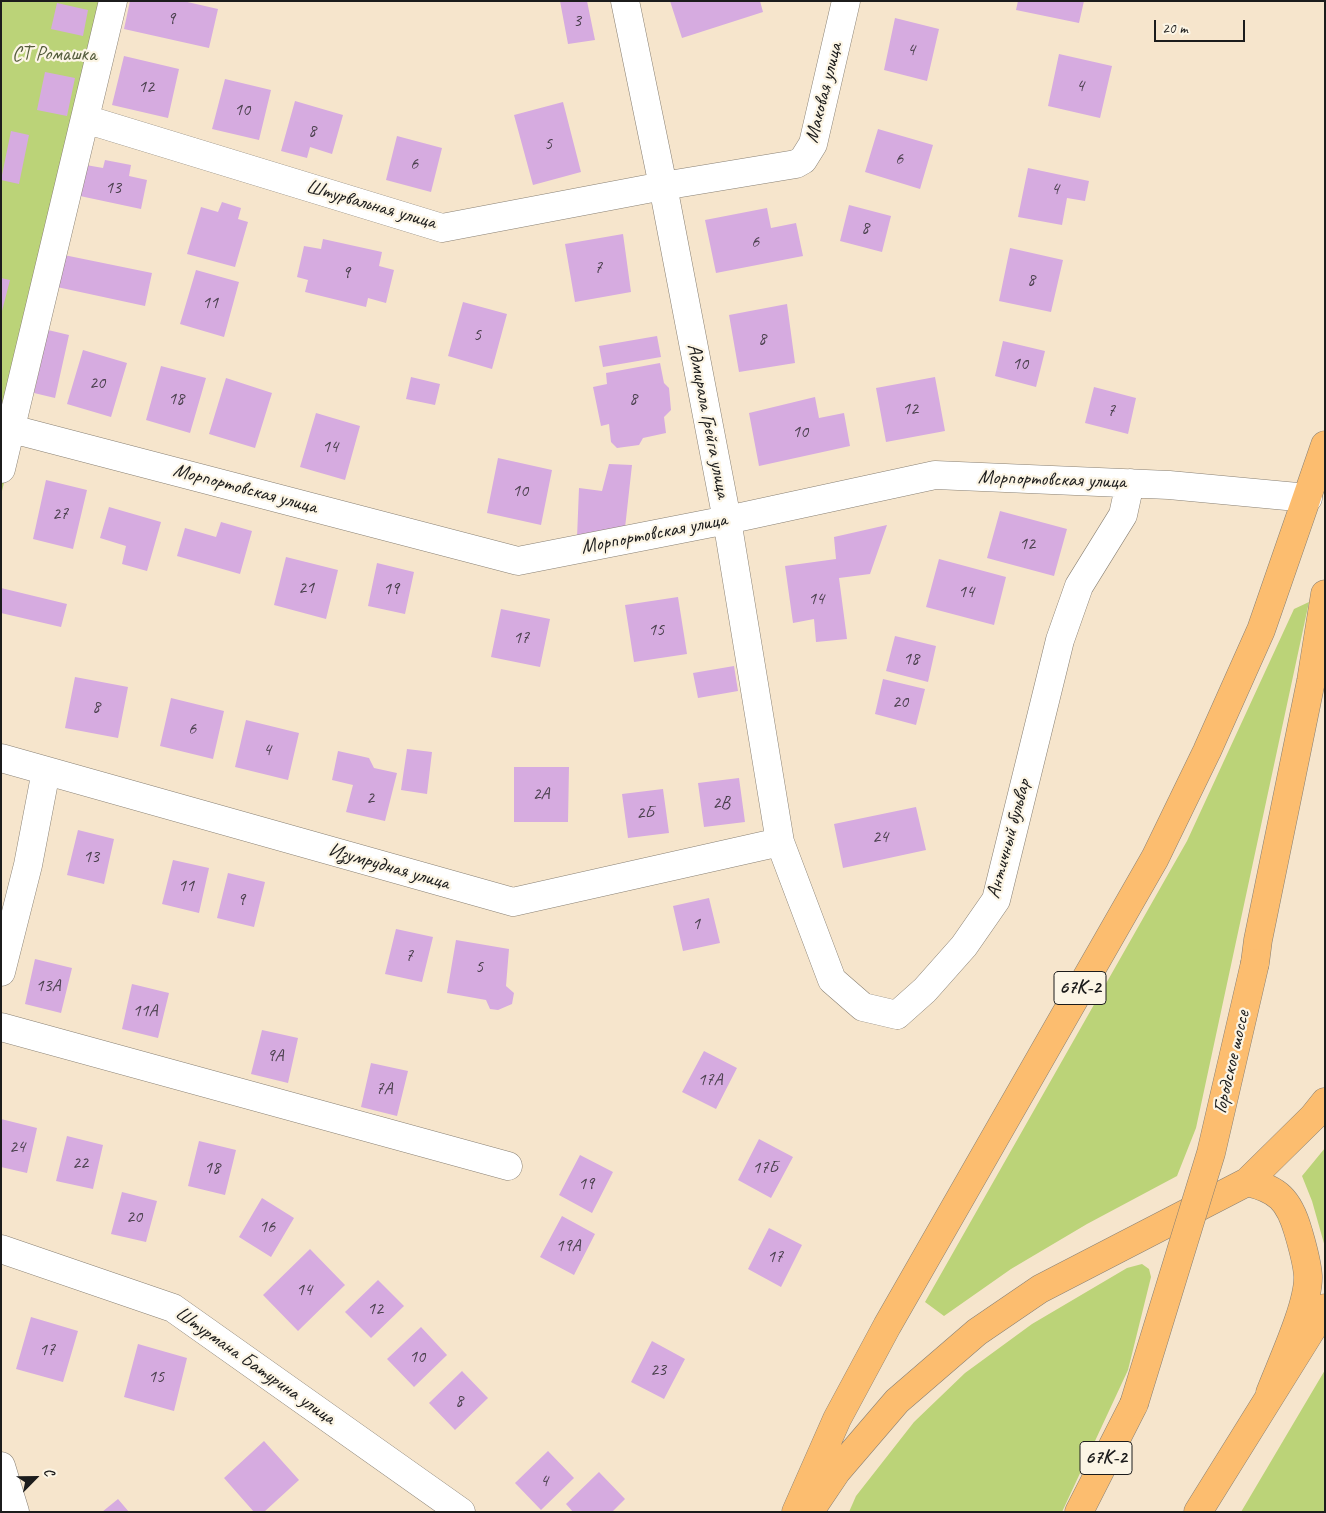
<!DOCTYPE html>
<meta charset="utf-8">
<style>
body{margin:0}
#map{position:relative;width:1326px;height:1513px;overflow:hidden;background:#f6e5cc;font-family:Caveat,sans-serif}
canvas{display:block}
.frame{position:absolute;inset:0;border:2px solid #1c1c1c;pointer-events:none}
.north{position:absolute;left:10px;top:1453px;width:50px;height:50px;-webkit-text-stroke:4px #fcf5e5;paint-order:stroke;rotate:67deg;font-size:14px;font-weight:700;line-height:20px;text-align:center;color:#1c1c1c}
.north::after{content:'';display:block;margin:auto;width:18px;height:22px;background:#1c1c1c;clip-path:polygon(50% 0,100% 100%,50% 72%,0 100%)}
.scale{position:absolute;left:1154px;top:20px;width:91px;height:22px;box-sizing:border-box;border:2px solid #1c1c1c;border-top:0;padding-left:6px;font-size:15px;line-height:18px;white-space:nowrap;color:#1c1c1c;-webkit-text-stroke:4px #fcf5e5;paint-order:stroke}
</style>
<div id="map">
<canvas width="1326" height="1513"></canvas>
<div class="frame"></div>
<div class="north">С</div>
<div class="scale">20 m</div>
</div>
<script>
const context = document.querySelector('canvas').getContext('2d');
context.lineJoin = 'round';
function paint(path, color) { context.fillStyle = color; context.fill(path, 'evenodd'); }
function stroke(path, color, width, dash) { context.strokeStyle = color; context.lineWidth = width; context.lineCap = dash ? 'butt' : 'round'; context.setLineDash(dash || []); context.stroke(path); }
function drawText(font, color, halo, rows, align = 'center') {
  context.font = font + ' Caveat,sans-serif'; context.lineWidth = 4.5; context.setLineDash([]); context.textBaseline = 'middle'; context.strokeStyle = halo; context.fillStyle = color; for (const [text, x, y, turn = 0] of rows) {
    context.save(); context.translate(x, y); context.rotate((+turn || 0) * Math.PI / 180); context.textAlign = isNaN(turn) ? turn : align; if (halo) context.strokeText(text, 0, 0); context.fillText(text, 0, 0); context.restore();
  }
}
paint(new Path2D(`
 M1 1H122L1 495Z
 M1309 602 1196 1128 1177 1176 1087 1224 1011 1269 944 1316 925 1302 1187 841 1294 609Z
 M1325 1148V1247L1312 1201 1302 1176Z
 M1142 1264 1149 1269 1151 1277 1128 1370 1062 1512H849L856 1496 914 1422 965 1373 1032 1324 1127 1268Z
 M1325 1370V1512H1241Z`), '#bbd378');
paint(new Path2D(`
 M130 1H183L218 9 209 48 124 29Z
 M560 1H587L595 40 568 44Z
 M670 1H760L763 12 682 38Z
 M1018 1H1084L1079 23 1016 10Z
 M57 3 88 10 83 36 51 29Z
 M895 18 939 29 927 81 884 70Z
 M1059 54 1112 66 1100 118 1048 106Z
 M124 56 179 69 168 118 112 105Z
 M45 72 75 78 67 116 37 110Z
 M225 79 271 90 259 140 212 129Z
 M295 101 343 115 332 154 310 147 307 158 281 151Z
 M563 102 581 172 533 185 514 115Z
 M878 129 933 145 920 189 865 172Z
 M11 131 29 135 19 184 1 180Z
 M397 136 442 148 431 192 386 180Z
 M105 160 131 165 129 176 147 180 141 209 80 196 86 165 103 168Z
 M1028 168 1089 181 1085 201 1067 198 1062 225 1018 217Z
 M222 202 241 208 238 219 248 222 235 267 187 254 201 207 218 212Z
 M849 205 891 216 882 252 840 241Z
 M767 208 771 228 796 223 803 256 716 273 705 220Z
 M623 234 631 292 575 302 565 244Z
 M323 239 382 252 379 266 394 270 386 303 368 298 366 307 305 292 308 280 297 277 304 246 321 249Z
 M1010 248 1063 260 1051 312 999 301Z
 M64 255 152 273 145 306 57 287Z
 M196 270 239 282 224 337 180 324Z
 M1 278 10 280 2 311H1Z
 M463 302 507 314 492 369 448 356Z
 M787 304 795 363 739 372 729 315Z
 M48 330 69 335 55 398 34 393Z
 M657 336 661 357 603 367 599 346Z
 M1003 341 1045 351 1036 387 995 376Z
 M83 350 127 363 111 417 67 404Z
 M660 363 664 383 669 388 671 410 664 417 666 433 643 438 639 445 617 448 611 442 609 424 601 426 593 387 607 384 606 373Z
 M161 366 206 378 190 433 146 420Z
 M411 377 440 384 435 405 406 399Z
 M935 377 945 431 886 442 876 388Z
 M226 378 272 393 255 448 209 434Z
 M1094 387 1136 398 1128 434 1085 423Z
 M815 397 819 418 844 413 850 446 759 466 749 413Z
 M316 413 360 426 345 480 300 467Z
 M498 458 552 470 541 525 487 513Z
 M609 464 632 465 625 528 577 538 579 488 602 491Z
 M46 480 87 490 73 549 33 539Z
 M109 507 161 522 147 571 122 564 126 546 100 538Z
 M1000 511 1067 529 1054 576 987 558Z
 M221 522 252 531 240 574 177 556 185 528 216 537Z
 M887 525 870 574 839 578 847 639 816 642 814 619 793 623 785 566 836 559 834 537Z
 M286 557 338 570 326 619 274 605Z
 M939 559 1006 577 994 625 926 607Z
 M377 563 414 572 405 614 368 606Z
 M1 588 67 604 61 627 1 613Z
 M678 597 687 654 634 662 625 605Z
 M501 609 550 619 540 667 491 657Z
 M895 636 936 646 928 682 886 671Z
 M734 666 738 691 698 698 693 673Z
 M75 677 128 687 118 738 65 728Z
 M883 679 925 689 916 725 875 714Z
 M171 698 224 711 213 759 160 746Z
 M246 720 299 733 288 780 235 767Z
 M407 749 432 752 427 794 401 790Z
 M338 751 369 758 374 768 397 773 385 821 346 812 353 785 332 780Z
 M514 767H569L568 822H514Z
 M739 778 745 822 704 827 698 783Z
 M663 789 669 833 628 838 622 794Z
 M916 807 926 850 843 868 834 824Z
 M78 830 114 839 104 884 67 875Z
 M173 860 209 868 199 913 162 904Z
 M228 873 265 882 254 927 217 918Z
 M709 898 720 943 683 951 673 906Z
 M396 929 433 937 422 982 385 974Z
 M456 940 509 949 506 986 514 993 512 1004 498 1010 490 1009 486 1000 447 993Z
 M35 959 72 968 61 1013 25 1004Z
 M132 984 169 993 158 1038 122 1029Z
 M262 1030 298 1038 288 1083 251 1074Z
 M704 1051 737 1068 716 1109 682 1092Z
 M371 1063 408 1071 397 1116 361 1107Z
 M1 1119 37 1128 27 1173 1 1167Z
 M67 1136 103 1145 93 1189 56 1181Z
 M759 1139 793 1157 771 1198 738 1180Z
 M199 1141 236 1150 225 1195 188 1186Z
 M580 1155 613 1172 592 1213 559 1195Z
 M122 1192 157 1201 146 1242 111 1234Z
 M262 1198 294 1218 271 1257 239 1237Z
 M562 1216 595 1234 574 1275 540 1257Z
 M769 1228 802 1245 781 1287 748 1269Z
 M310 1249 345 1285 298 1331 263 1295Z
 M378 1280 404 1306 371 1338 345 1312Z
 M31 1317 78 1331 63 1382 16 1369Z
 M421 1327 447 1355 414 1387 387 1359Z
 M652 1341 685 1359 664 1399 631 1382Z
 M138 1344 187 1358 174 1411 124 1397Z
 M462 1371 488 1398 455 1430 429 1403Z
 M264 1441 299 1480 264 1512H254L224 1478Z
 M548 1451 574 1478 541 1510 515 1483Z
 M599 1472 625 1499 612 1512H573L566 1504Z
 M118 1499 129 1512H102Z`), '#d6abe0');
const minor = new Path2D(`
 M625 1 663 186 727 520 780 842 832 980 863 1007 897 1015 925 990 964 946 996 900 1060 640 1079 586 1123 515 1130 483
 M85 119 442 228 663 186 796 164 803 160 813 144 846 1
 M12 429 518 561 727 520 935 475 1169 485 1308 498
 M1 469 113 1
 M1 758 513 902 780 842
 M1 972 28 865 46 771
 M1 1027 508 1166
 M1 1249 173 1308 461 1512
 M1 1466 15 1512`);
const major = new Path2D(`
 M1255 963 1258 940 1311 681 1325 594
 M1247 1182C1278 1189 1289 1200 1298 1231 1302 1245 1307 1261 1308 1276 1309 1305 1281 1364 1270 1393
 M812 1508 837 1471 897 1401 977 1332 1040 1289 1247 1182 1313 1117 1325 1102
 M796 1512 837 1419 887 1326 1155 858 1207 751 1261 630 1325 445
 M1079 1512 1134 1404
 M1198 1512 1325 1308`);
stroke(minor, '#898074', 29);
stroke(major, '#898074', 29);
stroke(minor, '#fff', 28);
stroke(major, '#fcbd6f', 28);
const majorBridge = new Path2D(`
 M1134 1404 1211 1153 1255 963`);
stroke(majorBridge, '#898074', 29, []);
stroke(majorBridge, '#fcbd6f', 28);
drawText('18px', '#4a404d', null, [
 ["9",171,19],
 ["3",577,21],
 ["4",911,50],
 ["4",1080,86],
 ["12",146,87],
 ["10",242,110],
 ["8",312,131],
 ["5",548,144],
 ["6",899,159],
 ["6",414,164],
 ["13",113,188],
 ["4",1055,189],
 ["8",865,228],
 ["6",755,242],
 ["7",598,268],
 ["9",346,273],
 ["8",1031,280],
 ["11",210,303],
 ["5",477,335],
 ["8",762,339],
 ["10",1020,364],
 ["20",97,383],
 ["18",176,399],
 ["8",633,399],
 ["12",910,409],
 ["7",1111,411],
 ["10",800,432],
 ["14",330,447],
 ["10",520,491],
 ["27",60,514],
 ["12",1027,544],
 ["21",306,588],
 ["19",391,589],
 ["14",966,592],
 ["14",816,599],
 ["15",656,630],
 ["17",521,638],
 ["18",911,659],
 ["20",900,702],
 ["8",96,707],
 ["6",192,729],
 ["4",267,750],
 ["2А",541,794],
 ["2",370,798],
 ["2В",721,803],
 ["2Б",645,813],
 ["24",880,837],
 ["13",91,857],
 ["11",186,886],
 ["9",241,900],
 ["1",696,924],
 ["7",409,956],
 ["5",479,967],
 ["13А",48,986],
 ["11А",145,1011],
 ["9А",275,1056],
 ["17А",710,1080],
 ["7А",384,1089],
 ["24",17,1147],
 ["22",80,1163],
 ["18",212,1168],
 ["17Б",765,1168],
 ["19",586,1184],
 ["20",134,1217],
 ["16",267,1227],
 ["19А",568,1246],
 ["17",775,1257],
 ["14",304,1290],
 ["12",375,1309],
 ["17",47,1350],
 ["10",417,1357],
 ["23",658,1370],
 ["15",156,1377],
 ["8",459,1401],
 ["4",544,1481]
]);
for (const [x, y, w] of [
 [1080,988,52],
 [1106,1458,52]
]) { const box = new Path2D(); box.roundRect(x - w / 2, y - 16.5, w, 33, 4); context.fillStyle = '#fcf5e5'; context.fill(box); stroke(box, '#1c1c1c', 1); }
drawText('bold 19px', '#1c1c1c', null, [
 ["67К-2",1080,988],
 ["67К-2",1106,1458]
]);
drawText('20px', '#545c3c', '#fcf5e5', [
 ["СТ Ромашка",54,55]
]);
drawText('20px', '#1c1c1c', '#fcf5e5', [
 ["Маковая улица",824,93,-76],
 ["Штурвальная улица",371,205,16],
 ["Адмирала Грейга улица",708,421,79],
 ["Морпортовская улица",1052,480,2],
 ["Морпортовская улица",245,489,15],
 ["Морпортовская улица",654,534,-11],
 ["Античный бульвар",1009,839,-75],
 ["Изумрудная улица",389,867,16],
 ["Городское шоссе",1232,1062,-77],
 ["Штурмана Батурина улица",255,1366,35]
]);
</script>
